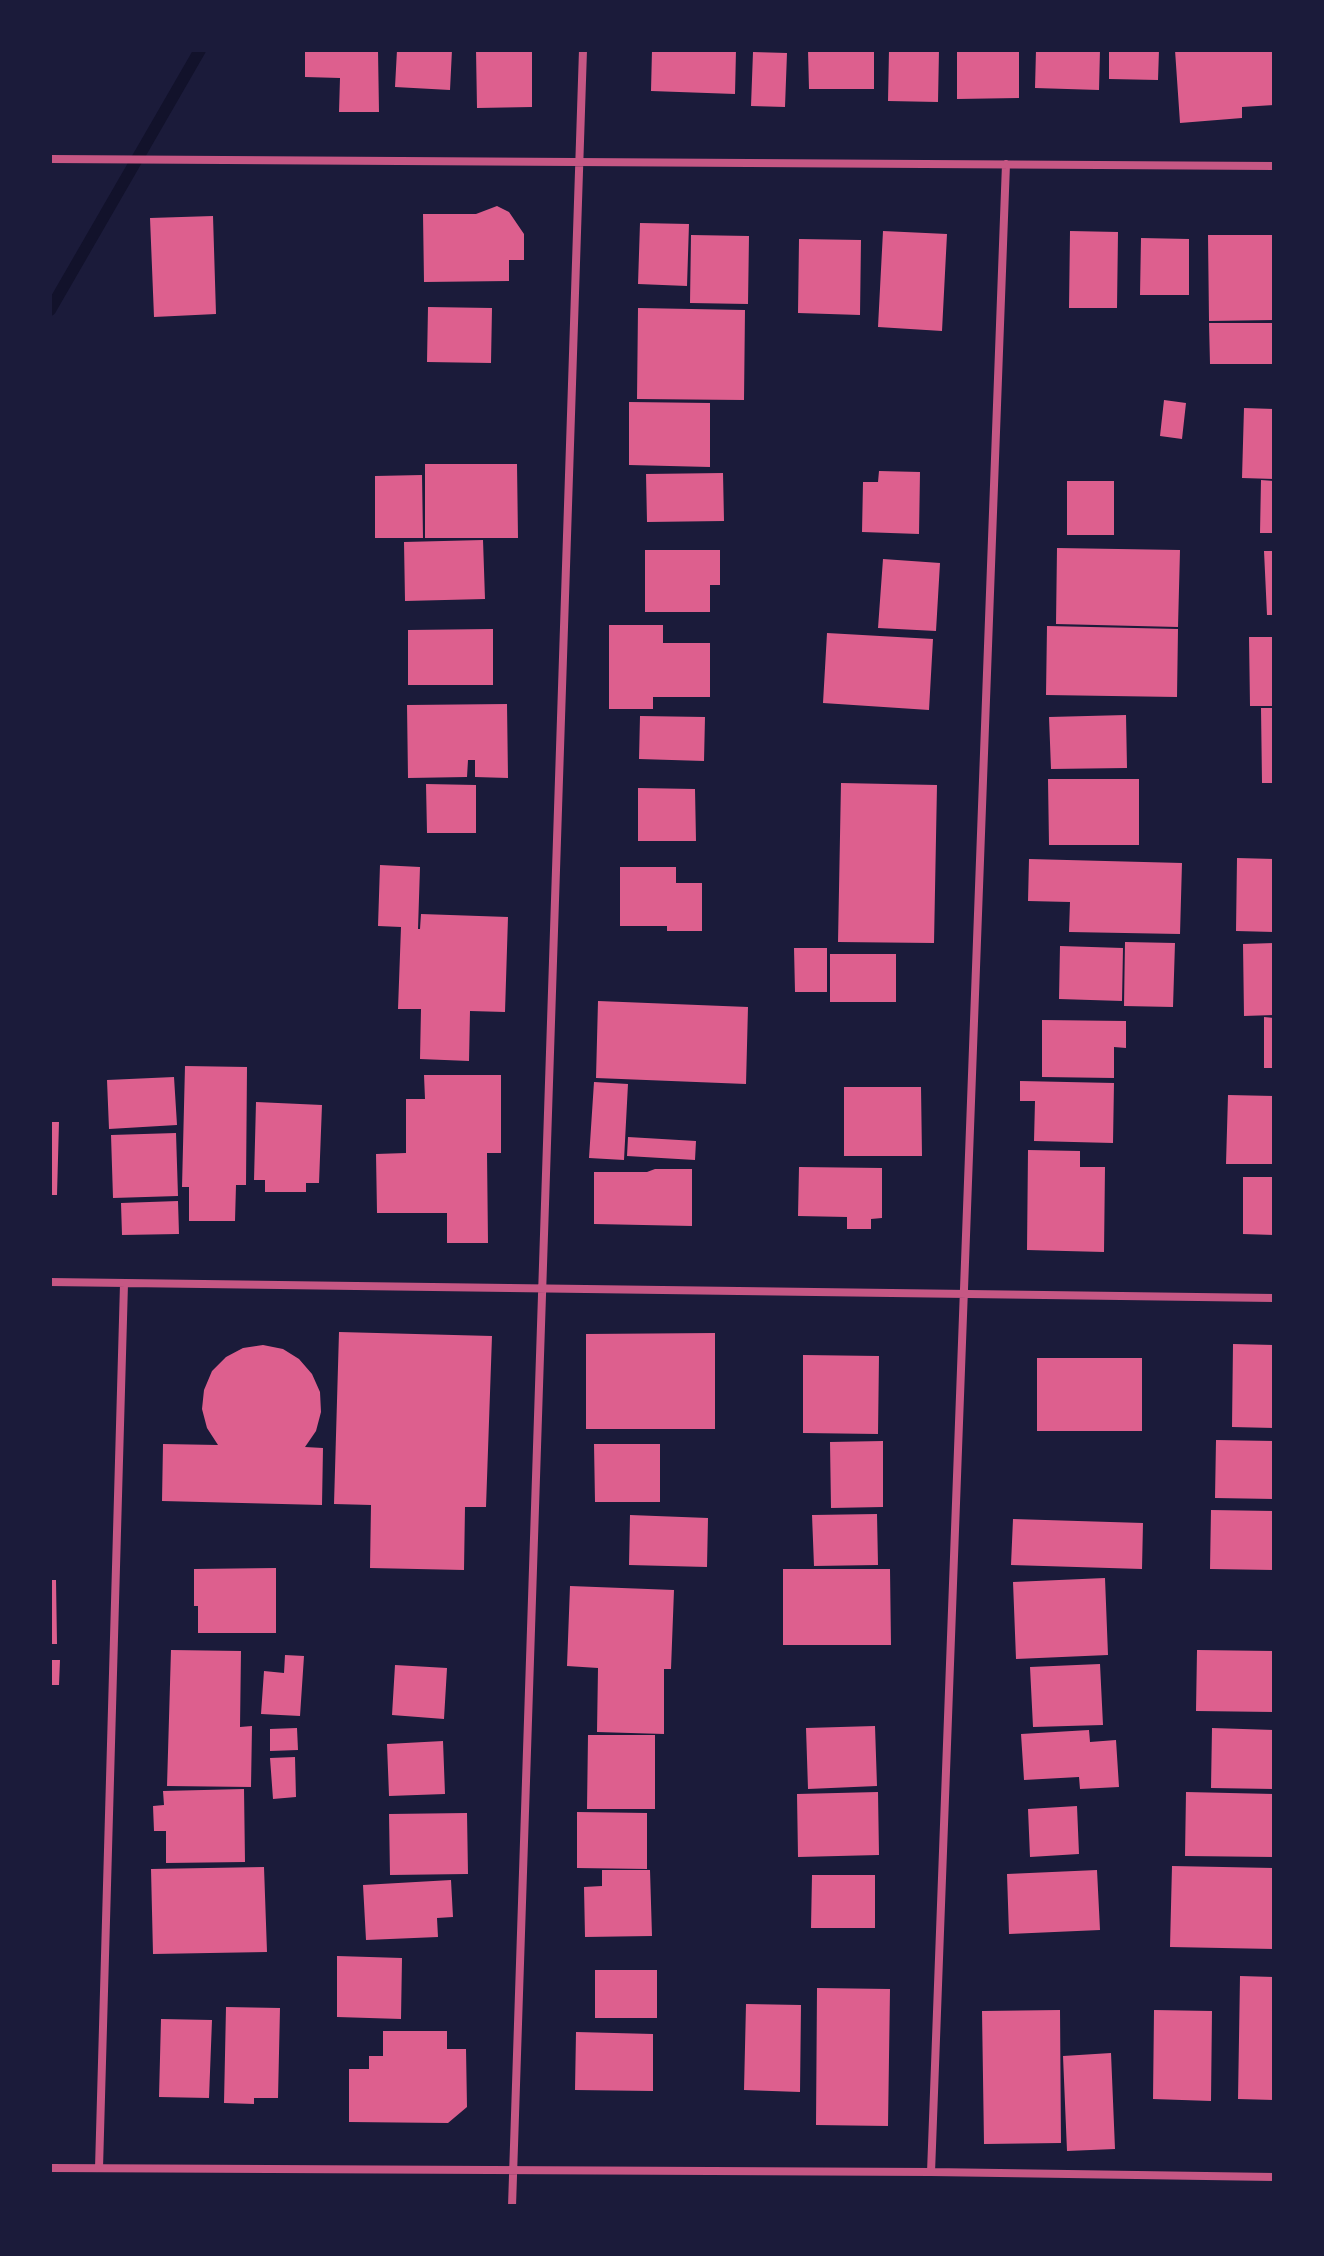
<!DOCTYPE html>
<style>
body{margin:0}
#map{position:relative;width:1324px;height:2256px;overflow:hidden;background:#1b1b3a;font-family:"Public Sans",sans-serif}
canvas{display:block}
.frame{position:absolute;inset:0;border:52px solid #1b1b3a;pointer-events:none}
</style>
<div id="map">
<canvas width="1324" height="2256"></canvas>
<div class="frame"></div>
</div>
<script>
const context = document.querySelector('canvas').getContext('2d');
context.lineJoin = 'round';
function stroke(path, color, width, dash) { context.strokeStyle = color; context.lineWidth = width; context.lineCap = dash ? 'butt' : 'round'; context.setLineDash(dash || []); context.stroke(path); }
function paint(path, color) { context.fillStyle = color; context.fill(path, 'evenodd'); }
stroke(new Path2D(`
 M50 310 200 50`), '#12122b', 12);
paint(new Path2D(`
 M305 50H378L379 112H339L340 78 305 77Z
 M397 50H452L450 90 395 87Z
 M476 50H532V107L477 108Z
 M652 50H736L735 94 651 91Z
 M808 50H874V89H809Z
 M889 50H939L938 102 888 101Z
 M957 50H1019V98L957 99Z
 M1036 50H1100L1099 90 1035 88Z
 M1109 50H1159L1158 80 1109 79Z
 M1175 50H1274V105L1242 107V118L1180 123Z
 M753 52 787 53 785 107 751 106Z
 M497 206 509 212 524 234V260H509V281L424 282 423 214H476Z
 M213 216 216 314 154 317 150 218Z
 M640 223 689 224 687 286 638 284Z
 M883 231 947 234 942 331 878 327Z
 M1070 231 1118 232 1117 308H1069Z
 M691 235 749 236 748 304 690 303Z
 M1208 235H1274V320L1209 321Z
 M1141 238 1189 239V295H1140Z
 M799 239 861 240 860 315 798 313Z
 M428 307 492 308 491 363 427 362Z
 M638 308 745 310 744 400 637 399Z
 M1209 323H1274V364H1210Z
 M1164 400 1186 403 1182 439 1160 436Z
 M629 402 710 403V467L629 465Z
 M1244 408 1274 409V479L1242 478Z
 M425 464H517L518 538H425Z
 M879 471 920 472 919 534 862 532 863 482H878Z
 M723 473 724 521 647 522 646 474Z
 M422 475 423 538H375V476Z
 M1261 480 1274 481V533H1260Z
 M1067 481H1114V535H1067Z
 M483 540 485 599 405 601 404 542Z
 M1057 548 1180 550 1178 627 1056 624Z
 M645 550H720V585H710V612H645Z
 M1264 551H1274V615H1267Z
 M883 559 940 563 936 631 878 628Z
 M609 625H663V643H710V697H653V709H609Z
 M1047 626 1178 629 1177 697 1046 695Z
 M493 629V685H408V630Z
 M827 633 933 639 929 710 823 703Z
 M1249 637H1274V706H1250Z
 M507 704 508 778 475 777V760H468L467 777 408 778 407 705Z
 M1261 708H1274V783H1262Z
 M1126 715 1127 768 1051 769 1049 717Z
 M640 716 705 717 704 761 639 759Z
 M1048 779H1139V845H1049Z
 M841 783 937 785 934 943 838 942Z
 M426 784 476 785V833H427Z
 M638 788 695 789 696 841H638Z
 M1237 858 1274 859V932L1236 931Z
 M1029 859 1182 863 1180 934 1069 932 1070 902 1028 901Z
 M380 865 420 867 418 929H420L421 914 508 917 505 1012 470 1011 469 1061 420 1059 421 1009H398L401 927 378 926Z
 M620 867H676V883H702V931H667V926H620Z
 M1125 942 1175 943 1173 1007 1124 1006Z
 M1274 943V1015L1244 1016 1243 944Z
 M1060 946 1123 948 1122 1001 1059 999Z
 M794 948H827V992H795Z
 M830 954H896V1002H830Z
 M598 1001 748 1007 746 1084 596 1078Z
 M1264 1017 1274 1018V1068H1264Z
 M1042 1020 1126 1021V1048L1114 1047V1078L1042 1077Z
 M185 1066 247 1067 246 1185H236L235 1221H189V1187H182Z
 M424 1075H501V1153H487L488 1243H447V1213H377L376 1154 406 1153V1099H425Z
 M174 1077 177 1125 109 1129 107 1080Z
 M1020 1081 1114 1083 1113 1143 1034 1141 1035 1101H1020Z
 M594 1082 628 1084 624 1160 589 1158Z
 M844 1087H921L922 1156H844Z
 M1228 1095 1274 1096V1164H1226Z
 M256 1102 322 1105 319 1183H306V1192H265V1180H254Z
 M50 1122H59L57 1195H50Z
 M176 1133 178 1196 113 1198 111 1135Z
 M628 1137 696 1141 695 1160 627 1156Z
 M1028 1150 1080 1151V1167H1105L1104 1252 1027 1250Z
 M799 1167 882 1168V1218L871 1219V1229H847V1217L798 1216Z
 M655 1169H692V1226L594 1224V1172H647Z
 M1243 1177H1274V1235L1243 1234Z
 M178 1201 179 1234 122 1235 121 1203Z
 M339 1332 492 1336 486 1507H465L464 1570 370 1568 371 1505 334 1504Z
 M715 1333V1429H586V1334Z
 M1233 1344 1274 1345V1428L1232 1427Z
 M263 1345 283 1349 299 1359 312 1374 320 1392 321 1412 316 1431 305 1447 323 1448 322 1505 162 1501 163 1444 218 1445 207 1428 202 1409 204 1390 212 1371 226 1357 243 1348Z
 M803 1355 879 1356 878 1434 803 1433Z
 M1037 1358H1142V1431H1037Z
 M1216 1440 1274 1441V1499L1215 1498Z
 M883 1441V1507L831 1508 830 1442Z
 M594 1444H660V1502H595Z
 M1211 1510 1274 1511V1570L1210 1569Z
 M877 1514 878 1565 814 1566 812 1515Z
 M630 1515 708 1518 707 1567 629 1565Z
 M1013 1519 1143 1523 1142 1569 1011 1565Z
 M276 1568V1633H198V1606H194V1569Z
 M783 1569H890L891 1645H783Z
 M1105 1578 1108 1655 1016 1659 1013 1582Z
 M50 1580H56L57 1644H50Z
 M570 1586 674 1590 671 1669H664V1734L597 1732 598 1668 567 1666Z
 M171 1650 241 1651 240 1727 252 1726 251 1787 167 1786Z
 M1197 1650 1274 1651V1712L1196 1711Z
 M285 1655 304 1656 300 1716 261 1714 264 1671 284 1673Z
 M50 1660H60L59 1685H50Z
 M1100 1664 1103 1725 1033 1727 1030 1667Z
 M395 1665 447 1668 444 1719 392 1715Z
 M875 1726 877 1786 808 1789 806 1728Z
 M297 1728 298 1750 270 1751V1729Z
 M1212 1728 1274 1730V1789L1211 1788Z
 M1089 1730 1090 1742 1116 1740 1119 1787 1080 1789 1079 1777 1024 1780 1021 1734Z
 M588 1735H655V1809H587Z
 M443 1741 445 1794 389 1796 387 1744Z
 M295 1757 296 1797 273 1799 270 1758Z
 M244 1789 245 1862 166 1863V1831H154L153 1806 164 1805 163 1791Z
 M878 1792 879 1855 798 1857 797 1794Z
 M1186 1792 1274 1794V1857L1185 1856Z
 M1077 1806 1079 1854 1030 1857 1028 1809Z
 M577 1812 647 1813V1869L577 1868Z
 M467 1813 468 1874 390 1875 389 1814Z
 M1172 1866 1274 1868V1949L1170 1947Z
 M264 1867 267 1952 153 1954 151 1869Z
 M602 1870H650L652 1936 585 1937 584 1887 602 1886Z
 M1097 1870 1100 1930 1009 1934 1007 1874Z
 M812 1875H875V1928H811Z
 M451 1880 453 1917 437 1918 438 1937 366 1940 363 1885Z
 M337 1956 402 1958 401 2019 337 2017Z
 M595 1970H657V2018H595Z
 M1240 1976 1274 1977V2100L1238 2099Z
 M817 1988 890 1989 888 2126 816 2125Z
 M746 2004 801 2005 800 2092 744 2090Z
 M226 2007 280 2008 278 2098H254V2104L224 2103Z
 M1060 2010 1061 2143 984 2144 982 2011Z
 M1154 2010 1212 2011 1211 2101 1153 2099Z
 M161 2019 212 2020 209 2098 159 2097Z
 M383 2031H447V2049H466L467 2107 448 2123 349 2122V2069H369V2056H383Z
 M576 2032 653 2034V2091L575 2090Z
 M1111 2053 1115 2149 1067 2151 1063 2056Z`), '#dd5f8e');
stroke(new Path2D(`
 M50 159 1274 166
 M50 1282 1274 1298
 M50 2168 931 2172 1274 2177
 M99 2168 124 1284
 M931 2172 1006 164
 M512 2206 583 50`), '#c65784', 8);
</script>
